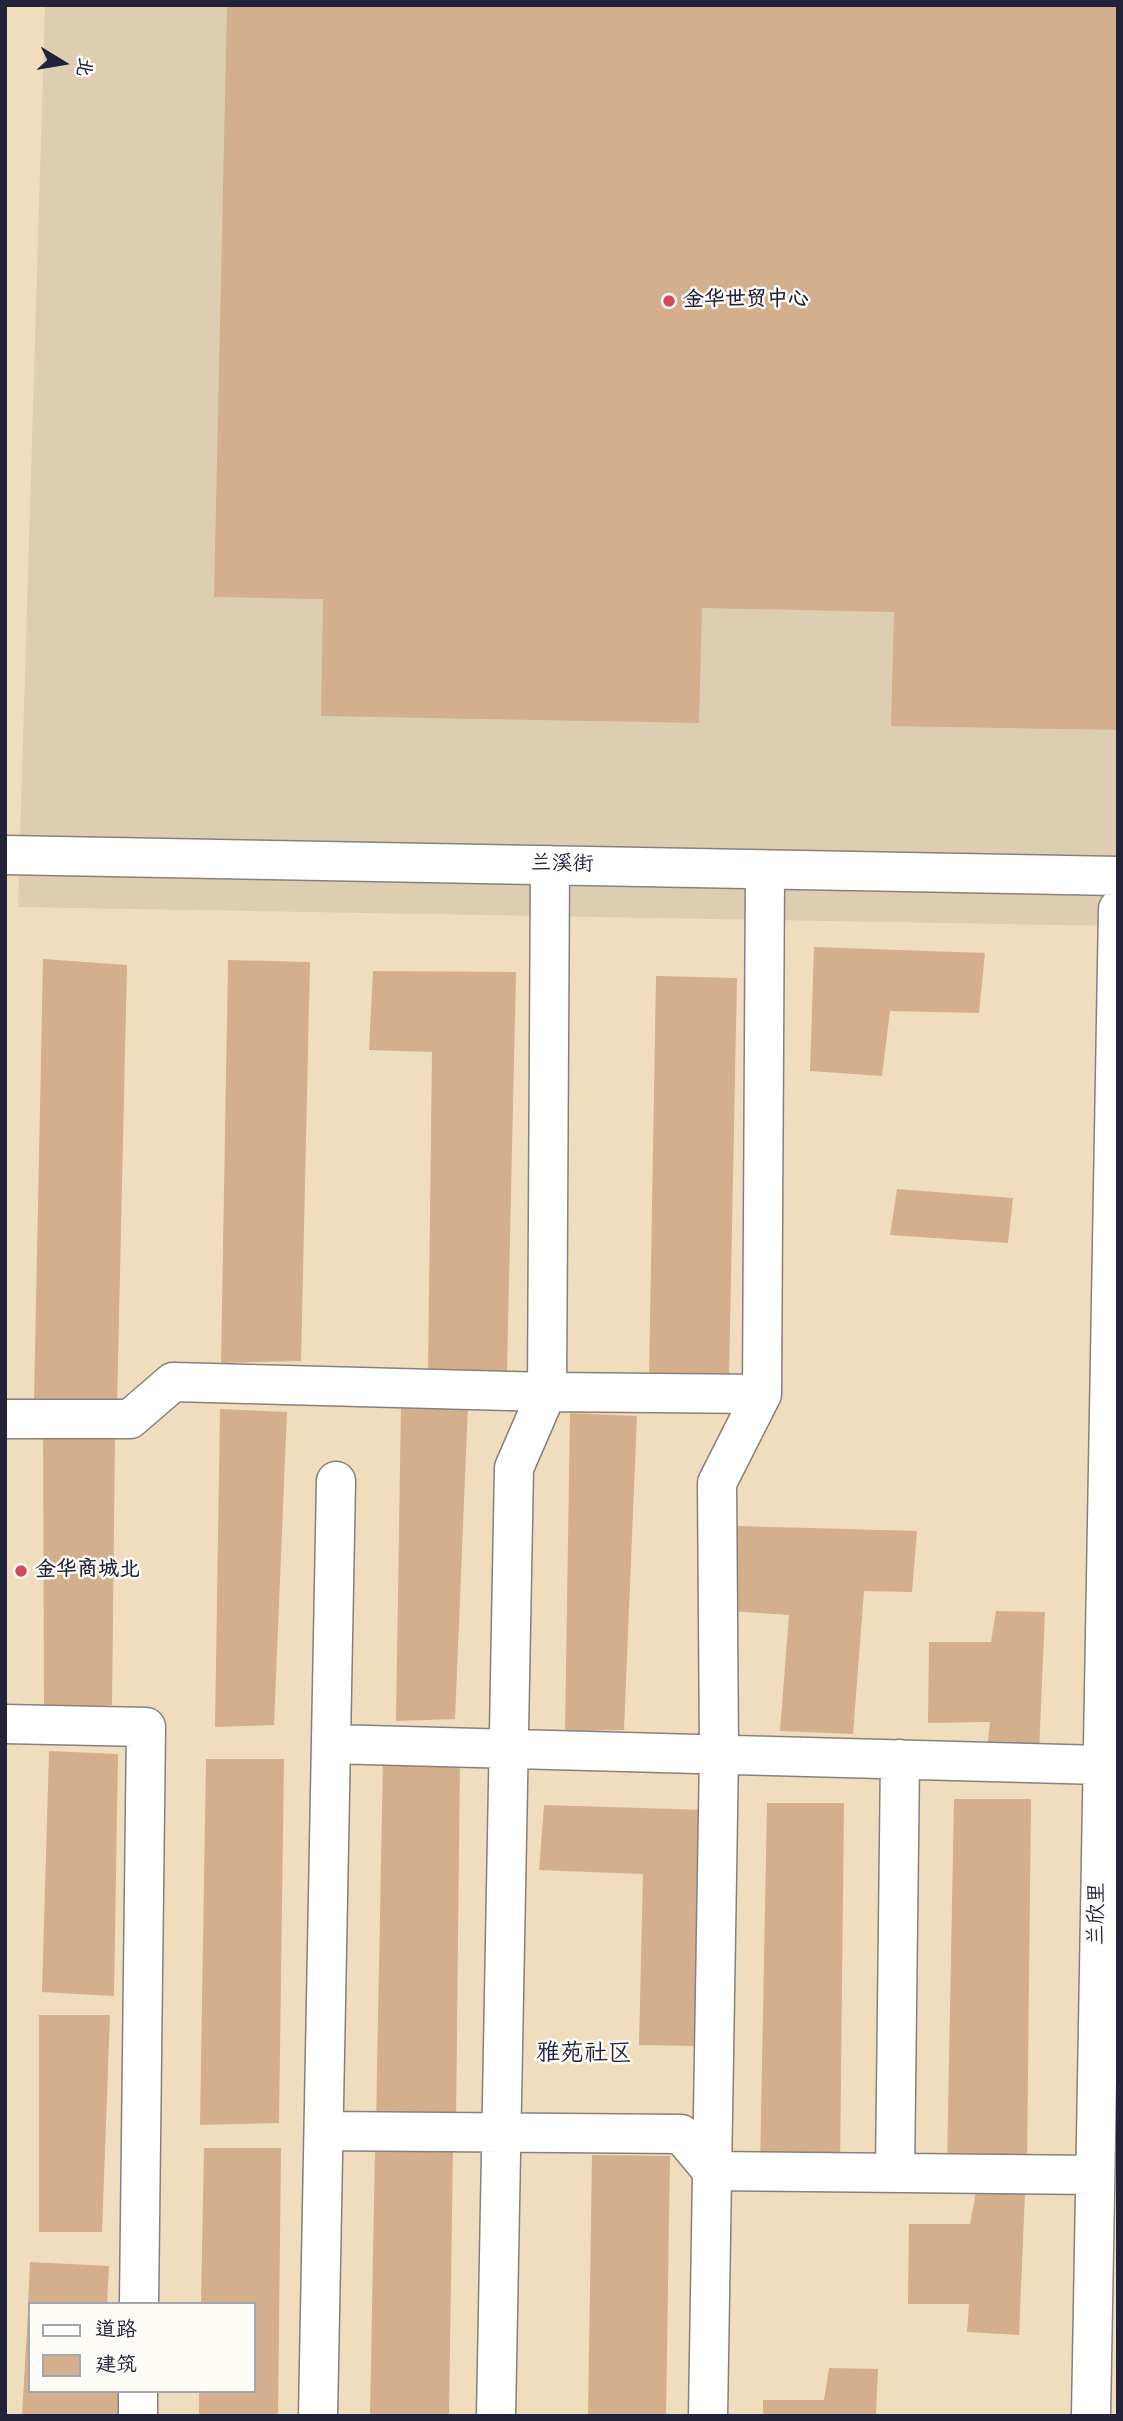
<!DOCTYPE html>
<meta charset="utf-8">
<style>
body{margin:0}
#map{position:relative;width:1123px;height:2421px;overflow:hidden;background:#f0ddbd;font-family:Kalam,"LXGW WenKai TC",sans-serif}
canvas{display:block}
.frame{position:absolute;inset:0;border:7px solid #22223b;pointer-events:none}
.legend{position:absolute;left:28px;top:2302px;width:228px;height:91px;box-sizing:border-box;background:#fdfcf7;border:2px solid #a5a5ac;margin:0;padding:9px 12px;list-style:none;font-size:21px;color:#22223b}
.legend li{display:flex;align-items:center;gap:14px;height:35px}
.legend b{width:35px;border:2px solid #a5a5ac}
.north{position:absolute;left:28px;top:28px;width:70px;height:70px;-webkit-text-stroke:5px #fdfcf7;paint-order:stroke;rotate:101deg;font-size:19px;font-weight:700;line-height:28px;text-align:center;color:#22223b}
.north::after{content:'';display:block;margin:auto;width:24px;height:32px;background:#22223b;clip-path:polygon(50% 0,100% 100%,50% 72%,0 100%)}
</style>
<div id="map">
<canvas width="1123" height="2421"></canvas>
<div class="frame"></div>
<ul class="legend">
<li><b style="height:9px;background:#fff"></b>道路</li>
<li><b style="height:19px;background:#d3af8d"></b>建筑</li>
</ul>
<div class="north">北</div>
</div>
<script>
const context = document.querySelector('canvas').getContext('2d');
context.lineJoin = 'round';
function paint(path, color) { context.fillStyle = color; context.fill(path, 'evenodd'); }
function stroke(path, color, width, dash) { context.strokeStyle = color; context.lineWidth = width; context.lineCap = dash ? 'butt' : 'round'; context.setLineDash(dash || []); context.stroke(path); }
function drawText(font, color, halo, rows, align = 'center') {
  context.font = font + ' Kalam,"LXGW WenKai TC",sans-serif'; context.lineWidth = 5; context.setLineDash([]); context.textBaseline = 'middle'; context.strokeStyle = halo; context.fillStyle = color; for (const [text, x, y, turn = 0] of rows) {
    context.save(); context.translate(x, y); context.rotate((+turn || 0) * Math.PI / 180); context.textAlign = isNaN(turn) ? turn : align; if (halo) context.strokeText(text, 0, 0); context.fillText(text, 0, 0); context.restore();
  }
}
paint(new Path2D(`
 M45 5H1118V926L18 907Z`), '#ddceb2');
paint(new Path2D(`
 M227 5H1118V730L891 726 894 612 702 608 699 723 321 716 323 599 214 597Z
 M814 947 985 953 979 1013 890 1011 882 1076 810 1071Z
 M43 959 127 965 117 1405 34 1401Z
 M228 960 310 962 301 1361 221 1363Z
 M373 971 516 972 507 1371 428 1373 432 1052 369 1050Z
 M656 976 737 978 729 1377 649 1379Z
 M897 1189 1013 1198 1008 1243 890 1235Z
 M401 1403 468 1405 455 1719 396 1721Z
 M220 1409 287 1412 274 1725 215 1727Z
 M570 1413 637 1416 624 1730 565 1731Z
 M43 1437 115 1438 112 1705 44 1708Z
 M736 1526 917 1531 912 1592 864 1591 853 1734 780 1731 789 1615 729 1611Z
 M996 1611 1045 1612 1039 1753 987 1750 990 1722 928 1723 929 1642H991Z
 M49 1751 118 1754 114 1996 42 1992Z
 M460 1757 456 2122 376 2123 383 1758Z
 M206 1759H284L279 2123 200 2125Z
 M954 1799H1031L1027 2163 947 2165Z
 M767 1803H844L840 2168 760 2169Z
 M544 1805 705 1810 698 2046 639 2045 643 1874 539 1870Z
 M39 2015H110L102 2232H39Z
 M453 2146 449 2416H370L375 2147Z
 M204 2148H281L278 2416H199V2391H254V2304H201Z
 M592 2155 670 2156 666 2416H588Z
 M976 2192 1025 2193 1019 2335 967 2332 969 2304H908L909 2224H970Z
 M30 2262 109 2266 107 2304H28Z
 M28 2311H30V2391H128L127 2416H22Z
 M829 2368 878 2369 876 2416H763V2400H824Z`), '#d3af8d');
const minor = new Path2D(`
 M5 855 1118 876
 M5 1419H130L173 1382 547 1392 762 1394
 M5 1724 146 1727 139 2304
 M331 1744 1101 1765
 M324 2131 681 2134 712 2171 1094 2175
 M895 2173 900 1759
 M138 2416V2391
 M318 2416 336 1481
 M496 2416 514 1468 547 1392 550 865
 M708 2416 719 1753 717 1483 762 1394 765 870
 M1091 2416 1118 909`);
stroke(minor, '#89807c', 41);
stroke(minor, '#fff', 38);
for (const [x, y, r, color] of [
 [669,301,7,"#d1495b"],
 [21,1571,7,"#d1495b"]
]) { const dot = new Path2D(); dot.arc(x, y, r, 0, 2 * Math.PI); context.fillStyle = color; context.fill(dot); stroke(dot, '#fdfcf7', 2.5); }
drawText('bold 21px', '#22223b', '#fdfcf7', [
 ["金华世贸中心",683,301],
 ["金华商城北",35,1571]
], 'left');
drawText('21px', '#22223b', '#fdfcf7', [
 ["兰溪街",562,866,1],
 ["兰欣里",1099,1914,-89]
]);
drawText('24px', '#22223b', '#fdfcf7', [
 ["雅苑社区",584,2056]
]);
</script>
